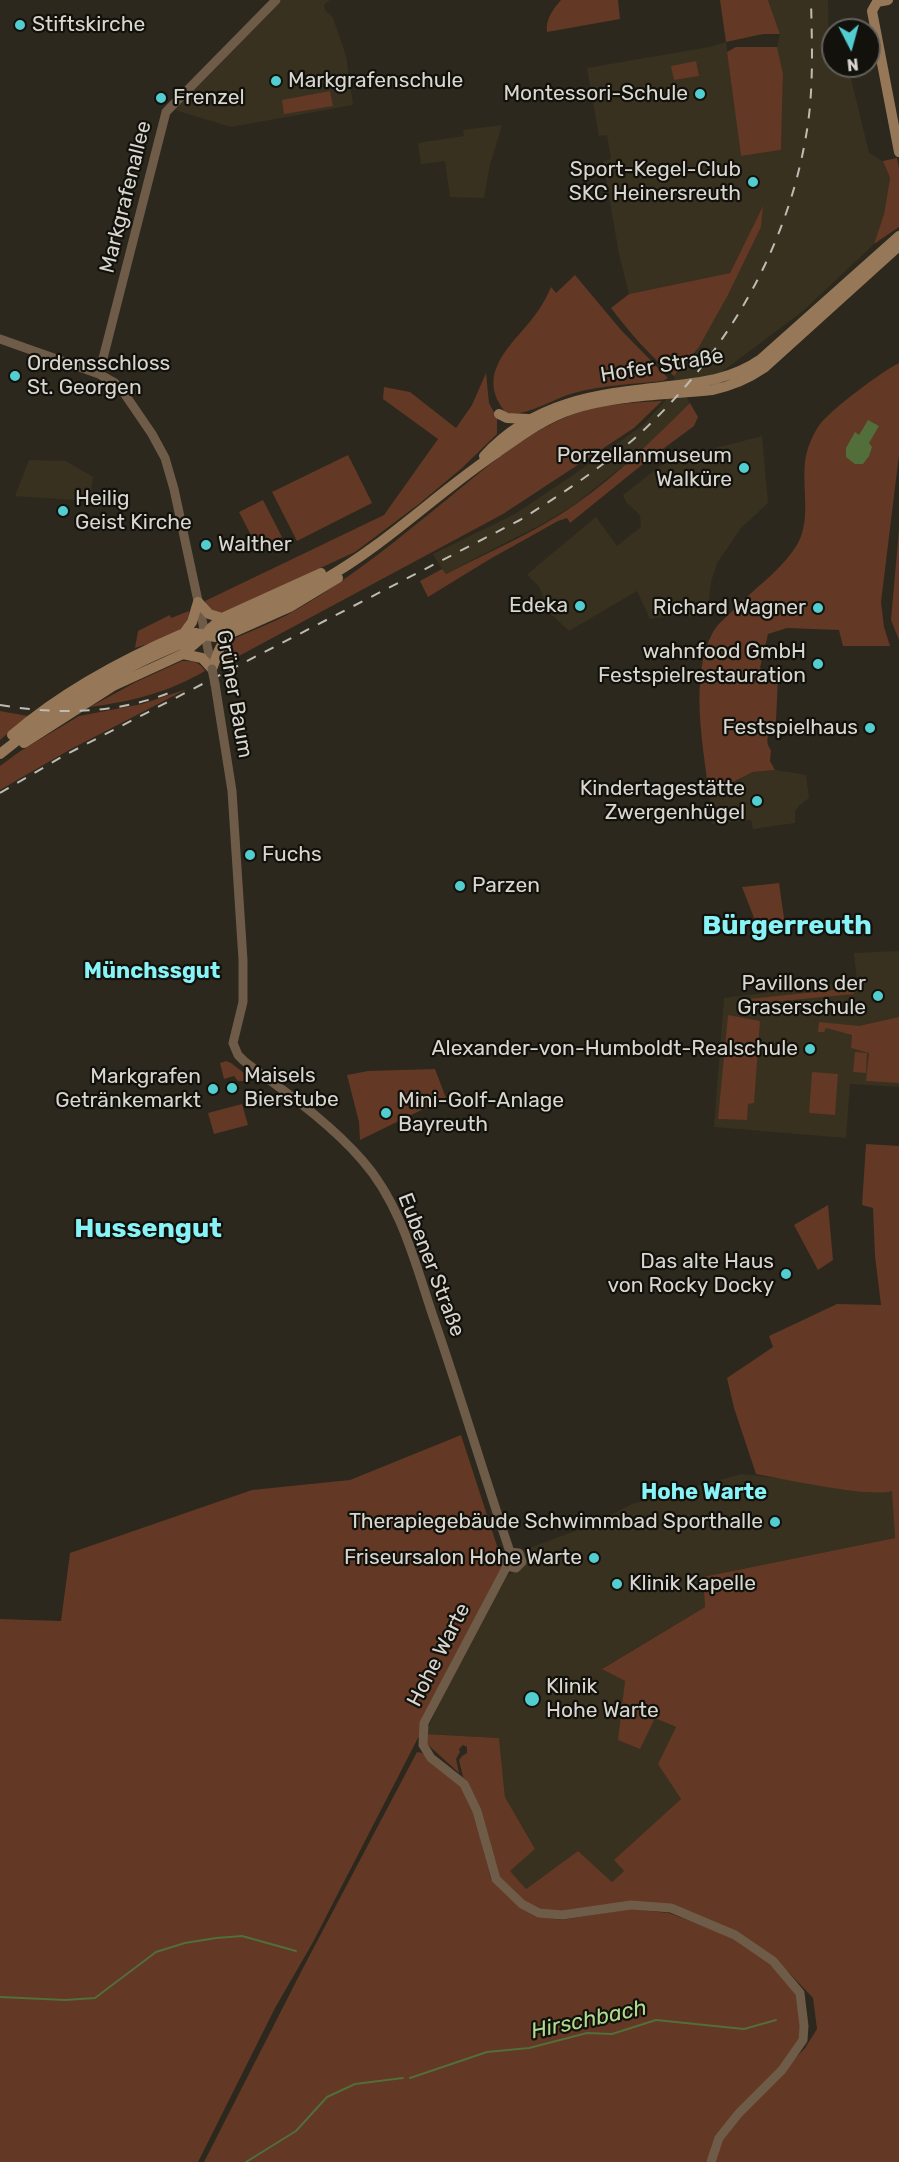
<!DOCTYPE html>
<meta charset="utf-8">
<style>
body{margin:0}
#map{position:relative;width:899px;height:2162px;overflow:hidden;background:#2c281d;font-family:Rubik,sans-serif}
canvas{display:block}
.north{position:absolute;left:821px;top:18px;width:60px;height:60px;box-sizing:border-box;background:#13110c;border:2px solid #62605a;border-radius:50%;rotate:174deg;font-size:16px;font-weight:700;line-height:24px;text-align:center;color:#d8d6cf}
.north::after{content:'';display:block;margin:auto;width:21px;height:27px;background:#52cdd0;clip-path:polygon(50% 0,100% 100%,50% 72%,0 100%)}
</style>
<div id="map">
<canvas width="899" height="2162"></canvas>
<div class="north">N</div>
</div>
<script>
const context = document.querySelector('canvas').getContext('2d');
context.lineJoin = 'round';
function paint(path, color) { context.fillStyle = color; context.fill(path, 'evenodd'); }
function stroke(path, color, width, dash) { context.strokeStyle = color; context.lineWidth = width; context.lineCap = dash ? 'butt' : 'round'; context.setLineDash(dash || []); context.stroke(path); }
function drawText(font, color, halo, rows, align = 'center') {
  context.font = font + ' Rubik,sans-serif'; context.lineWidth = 4.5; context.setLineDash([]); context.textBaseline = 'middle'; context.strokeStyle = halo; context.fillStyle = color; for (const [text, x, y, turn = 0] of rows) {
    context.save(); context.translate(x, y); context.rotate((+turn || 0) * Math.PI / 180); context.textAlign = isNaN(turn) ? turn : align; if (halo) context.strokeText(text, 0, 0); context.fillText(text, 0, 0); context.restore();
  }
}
paint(new Path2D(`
 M281 0H330L324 5 325 10 333 18 346 56 353 105 231 127 175 110Z
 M768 0H828L829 51 833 52V66H848L869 153 883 161 890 178 884 214 874 244 803 311 687 398 690 403 641 452 575 504 548 521 445 574 433 554 515 514 573 475 643 425 675 390 674 376 699 347 728 295 761 227 762 208 730 273 629 294 619 254 603 161 611 159 607 135 599 136 587 68 709 47 726 42 741 156 781 150 783 73 777 47 780 34Z
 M502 125 490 165 484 198 450 197 445 161 421 164 418 143 464 136 463 130Z
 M762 436 768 503 741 528 717 563 711 582 707 614 690 617 688 614 650 619 637 591 569 631 551 614 538 585 527 575 537 566 596 517 617 546 641 527 640 515 626 502 623 495 664 463 681 457Z
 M29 460 66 461 93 477 90 501 15 496Z
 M775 770 806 775 809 798 800 805 795 811V823L753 829 751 820 712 824 709 794 754 772Z
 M899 951V1087L850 1084 846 1138 714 1127 724 998 857 981 854 953Z
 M741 1474 893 1491 895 1538 703 1577 705 1607 603 1668 625 1681 655 1717 676 1727 659 1764 681 1799 615 1860 624 1871 612 1882 578 1851 526 1889 509 1871 535 1849 505 1797 499 1738 425 1734 455 1669 508 1575 524 1567V1550L591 1525 632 1504Z`), '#38311f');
paint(new Path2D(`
 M561 0H618L620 19 547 32C545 20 553 9 561 0Z
 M720 0H768L780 34H763L726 42Z
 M736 47H777L783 73 781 150 741 156 727 52Z
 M696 61 699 76 674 80 671 66Z
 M330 91 333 106 284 114 282 100Z
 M897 158 899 168V227L874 244 884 214 890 178 883 161Z
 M763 206 761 227 728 295 699 347 674 376C650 356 630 333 611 308L629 294 730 273Z
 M575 275 621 330 668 378 663 381C634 384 603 385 574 393 552 399 531 415 507 414 476 378 505 351 528 324 538 312 545 301 551 287L556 293Z
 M899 363V455L881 602 884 627 890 646H843L839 630 787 628 768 634 760 668 778 678 776 721 770 725C769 735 764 742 771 750L770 761 775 770 753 772 709 794C703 745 689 676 713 632 718 623 728 616 735 608 756 587 783 569 798 543 811 519 802 488 805 462 806 450 813 434 820 424 833 408 881 372 899 363Z
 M486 373 489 403 497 418V434L462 468 419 504 355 552 221 614 209 610 205 601 384 515 438 439 383 399 384 387 410 392 456 428 472 405Z
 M662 401 634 428 503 514 224 664C223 653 225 646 233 639 251 631 269 624 287 615 336 588 381 553 424 518 469 483 511 441 564 418 595 404 630 403 662 401Z
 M690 403 698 417 694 426 648 460 570 523 567 518 558 521 490 559 428 597 420 581 442 569 446 574C489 552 536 532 576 504 618 475 653 439 690 403Z
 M348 455 372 503 297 541 272 492Z
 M263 500 282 537 258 549 239 512Z
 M899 529V640L891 620Z
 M189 611C189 636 154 641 135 648L138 631 170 615 171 618Z
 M182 661C193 661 199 661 205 671 167 693 133 701 90 707L136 682Z
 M187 689 71 749 0 790V766L19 752 79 716 142 704Z
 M0 711 28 716 0 740Z
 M779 883 785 925 758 928 742 887Z
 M853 988 854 994 740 1005 739 1000Z
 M728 1015 760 1021 754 1103 748 1104 747 1120 718 1119Z
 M899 1017V1083L866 1081 869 1053 851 1048 852 1035 826 1028 824 1032H818L819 1022 859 1026Z
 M855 1052 867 1053 866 1073 853 1072Z
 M226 1061 231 1063 249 1077 247 1081H238L234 1076 224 1079 220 1063Z
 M435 1069 446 1098 360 1140 359 1122 347 1075 368 1071Z
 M812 1072 838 1074 835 1115 809 1113Z
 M242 1104 248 1125 214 1134 208 1113Z
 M866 1144 899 1146V2162H712L722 2139 741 2115 805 2048 817 2029 813 1998 776 1959 671 1905 563 1912 539 1909 524 1900 499 1876 467 1781 463 1777 459 1760 462 1756 467 1753V1747L463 1745 459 1749 460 1752 456 1759 459 1773 426 1743 425 1734 499 1738 505 1797 535 1849 510 1871 526 1889 578 1851 612 1882 624 1871 614 1860 681 1799 658 1764 676 1727 655 1718 640 1749 618 1740 625 1681 602 1669 705 1607 703 1577 895 1538 892 1491C869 1498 784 1479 756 1474L734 1408 727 1378 773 1347 769 1336 837 1304 881 1305 875 1256 873 1208 862 1205Z
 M828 1205 833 1260 818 1270 794 1225Z
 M461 1435 500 1555 505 1564 422 1734 418 1738 312 1944 275 2008 198 2162H0V1619L61 1621 70 1553 252 1490 350 1480Z
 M417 1752 422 1753 462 1786 474 1813 491 1879 520 1906 537 1916 561 1920 631 1909 669 1913 734 1938 772 1965 796 1992 801 2022 799 2039 789 2057 736 2110 710 2162H204L303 1968Z`), '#633824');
paint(new Path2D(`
 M868 420 879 426 869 443 872 447 869 456 863 464H855L846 457V448L855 432 859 435Z`), '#526e3a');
stroke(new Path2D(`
 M0 1997 65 2000 95 1998 156 1952 185 1943 216 1938 242 1936 296 1951
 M410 2078 487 2052 529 2048 587 2033 612 2034 656 2020 744 2029 776 2020
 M246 2162 296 2131 327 2097 355 2084 403 2078`), '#526e3a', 2);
stroke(new Path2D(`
 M0 339 99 374 115 383 124 393 152 434 165 458 174 489 204 629
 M99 374 166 112 276 0
 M205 635 212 669
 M215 684 232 791 243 960V1002L233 1043 238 1055 244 1061C285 1092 328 1121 362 1160 402 1205 416 1267 435 1322 461 1398 484 1475 510 1552
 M510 1552 505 1557 507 1566 424 1723 423 1745 431 1758 464 1784 477 1811 496 1879 522 1904 539 1913 562 1915 631 1905 671 1908 735 1935 773 1961 800 1993 804 2026 803 2040 782 2070 739 2113 719 2138 711 2162
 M507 1566 516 1568 522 1562 519 1553 510 1552`), '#6e5b48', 9);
stroke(new Path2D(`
 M888 0 877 2 872 11 899 152
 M499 414 507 418 528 419
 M484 456C535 400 599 394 669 386 703 382 732 379 761 359L899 236
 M198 602 209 614 222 618
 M211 628 222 618 321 573
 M184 633 192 622 198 602
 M183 654 202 658 212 669
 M212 669 219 650 227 635
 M12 735C63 691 123 659 184 633H195
 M24 743 113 686 183 654 205 635 215 637 227 635 290 607 338 578
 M0 754C46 717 95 683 149 658 207 631 267 611 323 580 387 544 438 492 498 452 522 435 545 418 573 409 617 395 666 395 712 390 732 386 748 379 764 368L899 246`), '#967859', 10);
stroke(new Path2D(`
 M0 705C59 715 118 714 174 691
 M0 793 65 755 520 520C565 492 609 463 648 426 729 348 787 247 806 136 814 91 812 45 811 0`), '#bdbbb3', 2, [10, 10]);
stroke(new Path2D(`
 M212 669 215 684`), '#6e5b48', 9);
stroke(new Path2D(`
 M195 633 205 635 211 628`), '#967859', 10);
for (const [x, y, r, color] of [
 [20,25,6,"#52cdd0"],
 [276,81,6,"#52cdd0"],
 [700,94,6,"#52cdd0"],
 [161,98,6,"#52cdd0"],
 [753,182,6,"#52cdd0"],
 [15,376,6,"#52cdd0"],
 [744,468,6,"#52cdd0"],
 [63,511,6,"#52cdd0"],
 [206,545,6,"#52cdd0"],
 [580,606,6,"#52cdd0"],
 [818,608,6,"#52cdd0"],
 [818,664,6,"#52cdd0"],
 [870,728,6,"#52cdd0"],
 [757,801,6,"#52cdd0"],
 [250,855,6,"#52cdd0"],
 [460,886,6,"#52cdd0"],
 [878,996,6,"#52cdd0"],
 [810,1049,6,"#52cdd0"],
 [232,1088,6,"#52cdd0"],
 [213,1089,6,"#52cdd0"],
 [386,1113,6,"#52cdd0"],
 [786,1274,6,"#52cdd0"],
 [775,1522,6,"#52cdd0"],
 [594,1558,6,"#52cdd0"],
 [617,1584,6,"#52cdd0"],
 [532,1699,8,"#52cdd0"]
]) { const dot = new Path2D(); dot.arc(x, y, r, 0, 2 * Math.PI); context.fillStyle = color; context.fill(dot); stroke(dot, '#13110c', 2); }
drawText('21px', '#d8d6cf', '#13110c', [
 ["Stiftskirche",32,25,"left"],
 ["Markgrafenschule",288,81,"left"],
 ["Montessori-Schule",688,94],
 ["Frenzel",173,98,"left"],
 ["Sport-Kegel-Club",741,170],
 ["SKC Heinersreuth",741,194],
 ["Ordensschloss",27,364,"left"],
 ["St. Georgen",27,388,"left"],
 ["Porzellanmuseum",732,456],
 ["Walküre",732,480],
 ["Heilig",75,499,"left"],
 ["Geist Kirche",75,523,"left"],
 ["Walther",218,545,"left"],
 ["Edeka",568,606],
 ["Richard Wagner",806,608],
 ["wahnfood GmbH",806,652],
 ["Festspielrestauration",806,676],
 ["Festspielhaus",858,728],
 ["Kindertagestätte",745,789],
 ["Zwergenhügel",745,813],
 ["Fuchs",262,855,"left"],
 ["Parzen",472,886,"left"],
 ["Pavillons der",866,984],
 ["Graserschule",866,1008],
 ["Alexander-von-Humboldt-Realschule",798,1049],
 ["Maisels",244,1076,"left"],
 ["Bierstube",244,1100,"left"],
 ["Markgrafen",201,1077],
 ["Getränkemarkt",201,1101],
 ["Mini-Golf-Anlage",398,1101,"left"],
 ["Bayreuth",398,1125,"left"],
 ["Das alte Haus",774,1262],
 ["von Rocky Docky",774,1286],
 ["Therapiegebäude Schwimmbad Sporthalle",763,1522],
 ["Friseursalon Hohe Warte",582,1558],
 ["Klinik Kapelle",629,1584,"left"],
 ["Klinik",546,1687,"left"],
 ["Hohe Warte",546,1711,"left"]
], 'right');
drawText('21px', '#d8d6cf', '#13110c', [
 ["Markgrafenallee",126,197,-76],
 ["Hofer Straße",662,366,-9],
 ["Grüner Baum",234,694,80],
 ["Eubener Straße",431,1265,69],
 ["Hohe Warte",439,1655,-63]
]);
drawText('bold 22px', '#87f3f6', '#13110c', [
 ["Münchssgut",152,972],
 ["Hohe Warte",704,1493]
]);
drawText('italic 22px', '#aedb8c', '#13110c', [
 ["Hirschbach",589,2020,-12]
]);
drawText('bold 27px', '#87f3f6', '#13110c', [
 ["Bürgerreuth",787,926],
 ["Hussengut",148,1229]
]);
</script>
